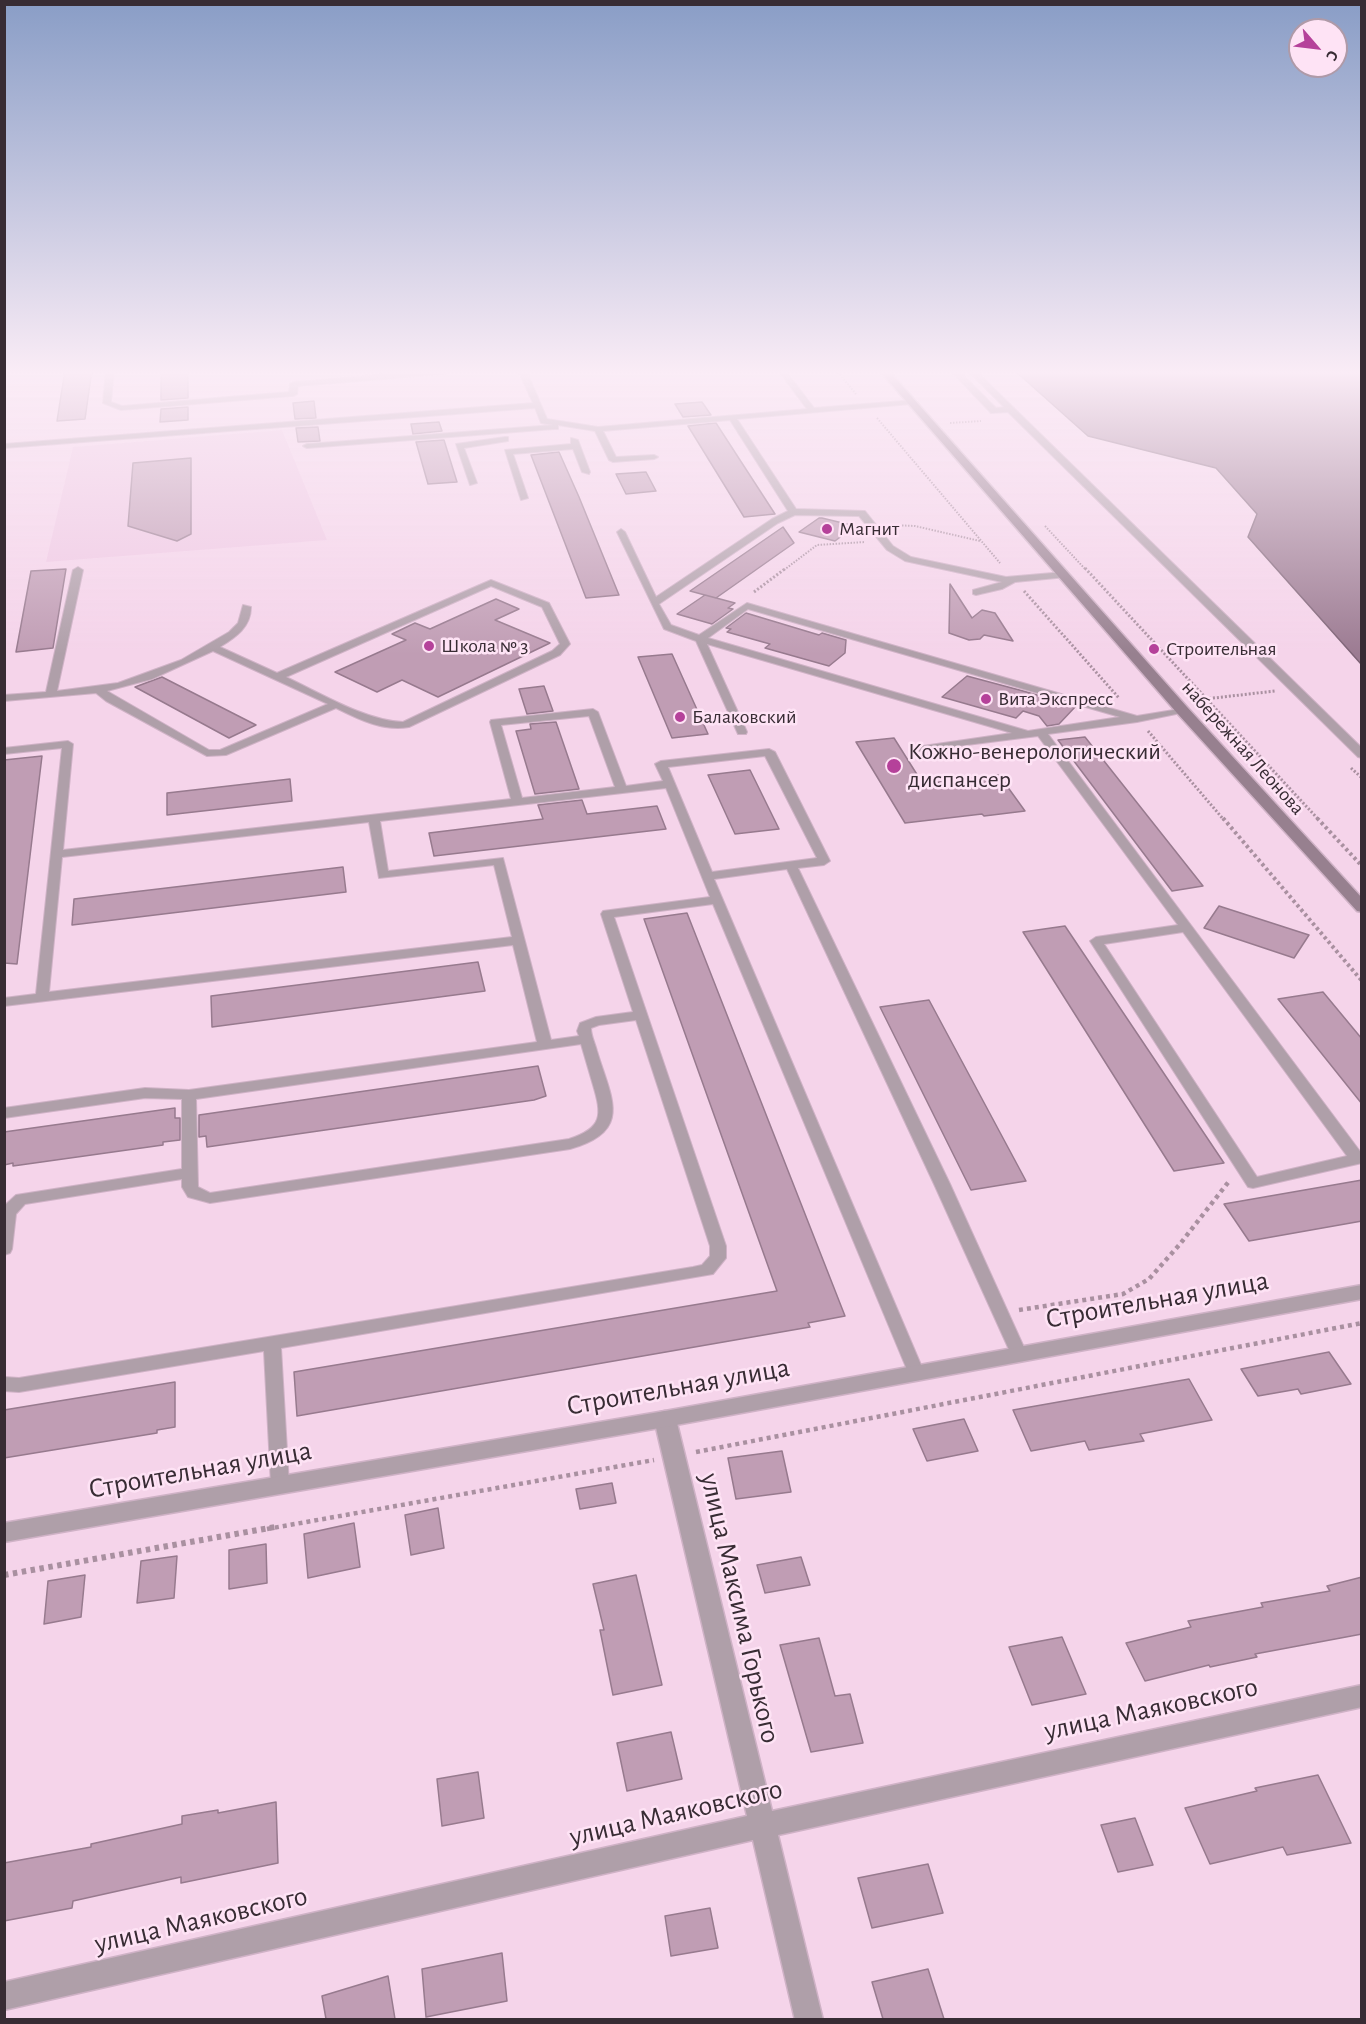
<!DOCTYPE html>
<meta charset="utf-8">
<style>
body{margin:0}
#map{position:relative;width:1366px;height:2024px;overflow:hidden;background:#f5d4ea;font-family:"Alegreya Sans",sans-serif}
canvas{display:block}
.frame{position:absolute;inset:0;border:6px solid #382c34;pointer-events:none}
.north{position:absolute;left:1288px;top:18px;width:60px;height:60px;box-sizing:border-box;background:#fee3f5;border:2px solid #af9aa8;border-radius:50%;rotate:118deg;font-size:16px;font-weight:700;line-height:24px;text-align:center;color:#382c34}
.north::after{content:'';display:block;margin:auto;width:21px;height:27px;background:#b5419a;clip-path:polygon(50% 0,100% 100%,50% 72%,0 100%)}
</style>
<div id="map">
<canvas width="1366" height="2024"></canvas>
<div class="frame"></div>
<div class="north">С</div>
</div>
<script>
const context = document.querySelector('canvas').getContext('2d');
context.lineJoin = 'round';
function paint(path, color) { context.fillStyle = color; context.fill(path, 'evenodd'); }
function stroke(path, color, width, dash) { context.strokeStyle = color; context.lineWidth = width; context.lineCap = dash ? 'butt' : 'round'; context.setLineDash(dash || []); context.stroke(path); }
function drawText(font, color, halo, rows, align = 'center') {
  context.font = font + ' "Alegreya Sans",sans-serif'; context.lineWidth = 5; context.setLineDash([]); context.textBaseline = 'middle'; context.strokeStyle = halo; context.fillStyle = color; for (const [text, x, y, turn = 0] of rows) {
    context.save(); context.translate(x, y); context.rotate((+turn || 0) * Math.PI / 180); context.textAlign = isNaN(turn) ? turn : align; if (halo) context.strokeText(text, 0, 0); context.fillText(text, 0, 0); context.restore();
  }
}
paint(new Path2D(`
 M282 430 327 540 46 562 73 447Z`), '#efc8e3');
const water = new Path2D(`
 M1014 370H1361V664L1248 537 1257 514 1216 468 1088 436Z`);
paint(water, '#9c7b92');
stroke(water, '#7e6376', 1.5);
const building = new Path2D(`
 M65 370H92L85 419 57 421Z
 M161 370H188V398L161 400Z
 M314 401 316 418 295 419 293 403Z
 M702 402 711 415 683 417 675 404Z
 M188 407V420L160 422 161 409Z
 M439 422 442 431 413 434 411 424Z
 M716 423 775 514 744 517 688 426Z
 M318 427 320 441 298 442 296 428Z
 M444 440 457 482 428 484 416 442Z
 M559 452 579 497 619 595 586 598 531 455Z
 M191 458V534L177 541 128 526 133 463Z
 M646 472 656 491 626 494 616 474Z
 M819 518H822L855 526 835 541 799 532Z
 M783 527 794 543 716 598 690 591Z
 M66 569 53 648 16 652 31 571Z
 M950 584 972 618 982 610 995 613 1013 641 984 635 980 639 969 640 949 633Z
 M705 595 735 603 728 608 733 609 712 624 677 614Z
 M496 599 519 609 495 620 550 643 438 697 402 680 377 692 335 672 406 640 392 634 415 623 430 629Z
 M746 613 819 635 822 633 846 640 845 653 829 666 765 648 770 644 727 632 731 629 726 628Z
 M672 654 708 734 672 738 638 657Z
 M967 676 1023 691 1076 706 1059 724 1047 726 1039 716 1023 711 1016 718 942 697Z
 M162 677 256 725 229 738 135 687Z
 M544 686 553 711 527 714 519 689Z
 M556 722 579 789 535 794 516 731 531 729 530 724Z
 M1085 737 1203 886 1172 891 1058 740Z
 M894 738 923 784 999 775 1025 811 984 816 982 814 905 823 856 742Z
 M42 756 17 964 4 963V760Z
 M750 770 779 829 735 834 708 775Z
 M290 779 292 801 167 815V793Z
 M582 800 587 814 657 806 666 829 434 856 429 833 543 819 538 805Z
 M343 867 346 892 72 925 74 899Z
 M1219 906 1309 935 1294 958 1204 928Z
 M687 913 845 1316 808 1323 810 1327 297 1416 294 1372 777 1291 644 919Z
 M1065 926 1224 1163 1174 1171 1023 932Z
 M478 962 485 991 212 1027 211 996Z
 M1323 992 1362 1039V1104L1278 999Z
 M929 1000 1026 1181 971 1190 880 1007Z
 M538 1066 546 1096 534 1100 207 1147 206 1136 199 1137V1115Z
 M175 1108V1118H180V1140L163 1142V1145L13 1166V1163L4 1165V1132Z
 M1362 1180V1221L1249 1241 1224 1204Z
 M1329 1352 1351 1384 1301 1394 1298 1389 1258 1396 1241 1369Z
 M1189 1379 1212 1420 1140 1434 1144 1441 1089 1450 1085 1441 1031 1451 1013 1410Z
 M175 1382V1427L157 1430V1433L4 1458V1410Z
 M964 1419 978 1451 927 1461 913 1429Z
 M782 1451 791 1492 736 1499 728 1458Z
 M612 1483 616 1503 580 1509 576 1489Z
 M438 1508 444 1548 411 1555 405 1515Z
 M354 1523 360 1567 308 1578 304 1534Z
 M266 1544 267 1583 229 1589V1550Z
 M177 1556 174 1598 137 1603 141 1561Z
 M801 1557 810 1585 765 1593 757 1565Z
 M85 1575 81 1617 44 1624 48 1581Z
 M636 1575 662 1685 613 1695 600 1630H604L593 1584Z
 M1362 1577V1634L1255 1654 1257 1657 1210 1667 1209 1665 1145 1681 1126 1643 1191 1627 1188 1621 1263 1607 1261 1603 1330 1591 1327 1586Z
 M1062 1637 1086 1694 1032 1705 1009 1647Z
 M819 1638 835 1696 850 1694 863 1743 811 1752 780 1645Z
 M671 1732 682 1779 627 1791 617 1743Z
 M478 1772 484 1818 442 1826 437 1779Z
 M1318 1775 1351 1843 1287 1855 1283 1847 1210 1864 1185 1808 1257 1791 1255 1788Z
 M276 1802 278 1863 181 1883V1877L73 1901 72 1908 4 1921V1863L91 1847V1844L182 1824V1816L218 1810V1813Z
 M1135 1818 1153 1865 1118 1872 1101 1825Z
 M928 1864 943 1913 872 1928 858 1878Z
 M710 1908 718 1948 671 1956 665 1916Z
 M502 1953 507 2001 426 2017 422 1969Z
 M928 1969 944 2019H883L872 1982Z
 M388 1976 395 2019H326L322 1996Z`);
paint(building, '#c09db4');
stroke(building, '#977a8e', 1.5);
const service = new Path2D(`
 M106 370H114L111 402 122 406 289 392 290 384 294 382 435 370 447 372 443 374 298 386 297 394 293 396 121 410 103 403Z
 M518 370H526L547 419 598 427 807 409 778 370H785L814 408 914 400 915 402 911 404 737 419 796 509 865 511 893 546 911 557 1006 577 1064 572 1067 573V577L1015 582 1002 589 976 595 973 594V590L1002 582 905 561 887 550 859 516 795 515 778 523 659 604 671 625 699 635 747 603 1137 716 1186 708V712L1137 722 1048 734 1362 1154V1163L1253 1188 1248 1187 1090 941 1096 937 1178 925 1038 736 919 751 918 749 923 746 1012 733 707 644 747 732 746 734H738L696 641 664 629 617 532 621 529 625 532 656 597 772 519 788 511 730 420 603 431 616 457 654 455 658 457 654 459 613 462 609 460 595 431 558 425V429H555L307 448 303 446 307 444 553 425 541 423 535 408 4 448V444L533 403ZM748 609 1120 717 1028 731 708 638ZM1183 932 1347 1156 1257 1177 1104 944Z
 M950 370H958L996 408 1004 407 967 370H975L1362 748V758L1358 757 1008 412 991 413Z
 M505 437H508V441L464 448 477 483 470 485 456 444Z
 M571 438 578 440 590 472 589 474 582 472 573 449 513 454 528 498 521 500 505 450 571 444Z
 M78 567 83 570 57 691 118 683 181 660 229 632 238 623 243 605 251 607C251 627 236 637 220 647L277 673 491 580 549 603 570 644 560 655 409 727C384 732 358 719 336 708L226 755 207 756 106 701 96 693 4 701V695L46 692 73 570ZM491 586 542 607 560 644 552 651 403 722C366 721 320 693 286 677ZM213 651 315 698 328 704 220 750H209L107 691 152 679Z
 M593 709 598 712 626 786 663 781 655 764 661 761 769 749 775 752 830 861 824 865 798 868 950 1184 1027 1354 1025 1359 1019 1360 1013 1359 1011 1354 934 1184 787 869 714 879 924 1372 922 1377 916 1379 910 1377 908 1372 713 904 614 917 726 1246V1258L713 1274 281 1348 289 1485 286 1490 280 1492 274 1490 271 1485 264 1351 19 1392 4 1391V1377L19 1378 693 1267 702 1265 710 1256V1246L636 1020 599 1025 591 1028C591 1036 595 1043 597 1051 611 1098 634 1131 570 1149L210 1203 188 1197 182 1187V1179L25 1204 16 1214 12 1249 10 1253 4 1255V1206L16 1195 182 1169V1099L145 1098 4 1118V1108L145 1088 189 1090 537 1042 513 945 4 1006V998L36 994 62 748 4 754V748L68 741 73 744 63 850 511 799 490 722 491 720ZM589 716 615 787 522 798 501 725ZM765 756 817 858 712 872 668 767ZM666 788 710 897 603 911 601 914 633 1012 596 1017 580 1023 577 1031 579 1036 551 1040 503 858 388 871 380 821ZM369 822 379 878 494 865 512 937 49 992 62 857ZM581 1044C585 1058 589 1071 593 1085 602 1115 603 1128 569 1139L210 1193 198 1187 196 1099Z`);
const minor = new Path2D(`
 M665 1411 673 1413 676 1419 772 1811 1362 1685V1707L778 1835 823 2020H795L753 1840 4 2010V1982L747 1816 654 1419 657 1413Z`);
const tertiary = new Path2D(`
 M4 370H9L4 375Z
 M1362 1285V1299L665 1427 4 1542V1523L665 1411Z`);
const secondary = new Path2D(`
 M879 370H888L1187 707 1362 898V912L1357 911 1177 713Z`);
stroke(service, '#cfb2c6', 2);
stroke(minor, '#cfb2c6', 3);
stroke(tertiary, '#cfb2c6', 3);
stroke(secondary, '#cfb2c6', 3);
stroke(new Path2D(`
 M836 370 856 394
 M877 418 1000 563
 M950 423 981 421
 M890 525 915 526 980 541
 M1045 526 1086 570
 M784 570 817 545 865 542`), '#a990a0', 2, [1.5, 1.5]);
stroke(new Path2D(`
 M1085 568 1319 820
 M1024 591 1119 698
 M754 592 786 568
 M1205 699 1275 691
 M1148 731 1224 820
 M1351 768 1362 778`), '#a990a0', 3, [2, 2]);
stroke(new Path2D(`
 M1223 818 1362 981
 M1317 818 1362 866`), '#a990a0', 4, [3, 3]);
stroke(new Path2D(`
 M1019 1310 1123 1294 1149 1279 1180 1244 1230 1180
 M696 1452 1362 1323
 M267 1529 654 1460`), '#a990a0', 4.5, [4, 4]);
stroke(new Path2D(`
 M4 1575 275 1527`), '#a990a0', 6, [4.5, 4.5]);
paint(service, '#af9fa9');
paint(minor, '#af9fa9');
paint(tertiary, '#af9fa9');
paint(secondary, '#97808f');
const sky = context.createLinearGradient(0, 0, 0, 654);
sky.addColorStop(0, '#899dc6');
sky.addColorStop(0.57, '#faecf6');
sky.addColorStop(1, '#faecf600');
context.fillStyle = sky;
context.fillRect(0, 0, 1366, 654);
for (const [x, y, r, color] of [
 [827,529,6,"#b5419a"],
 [429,646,6,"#b5419a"],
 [1154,649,6,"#b5419a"],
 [986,699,6,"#b5419a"],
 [680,717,6,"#b5419a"],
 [894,766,8,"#b5419a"]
]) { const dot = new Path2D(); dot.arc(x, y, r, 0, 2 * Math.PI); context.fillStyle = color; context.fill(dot); stroke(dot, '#fee3f5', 2); }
drawText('20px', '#382c34', '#fee3f5', [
 ["Магнит",839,529],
 ["Школа № 3",441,646],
 ["Строительная",1166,649],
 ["Вита Экспресс",998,699],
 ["Балаковский",692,717]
], 'left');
drawText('20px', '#382c34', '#fee3f5', [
 ["набережная Леонова",1243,748,48]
]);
drawText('24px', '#382c34', '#fee3f5', [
 ["Кожно-венерологический",908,752],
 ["диспансер",908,780]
], 'left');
drawText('28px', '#382c34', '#fee3f5', [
 ["Строительная улица",1157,1300,-10],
 ["Строительная улица",678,1387,-10],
 ["Строительная улица",200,1470,-10],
 ["улица Максима Горького",740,1608,77],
 ["улица Маяковского",1151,1709,-12],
 ["улица Маяковского",676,1813,-13],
 ["улица Маяковского",201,1920,-13]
]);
</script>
